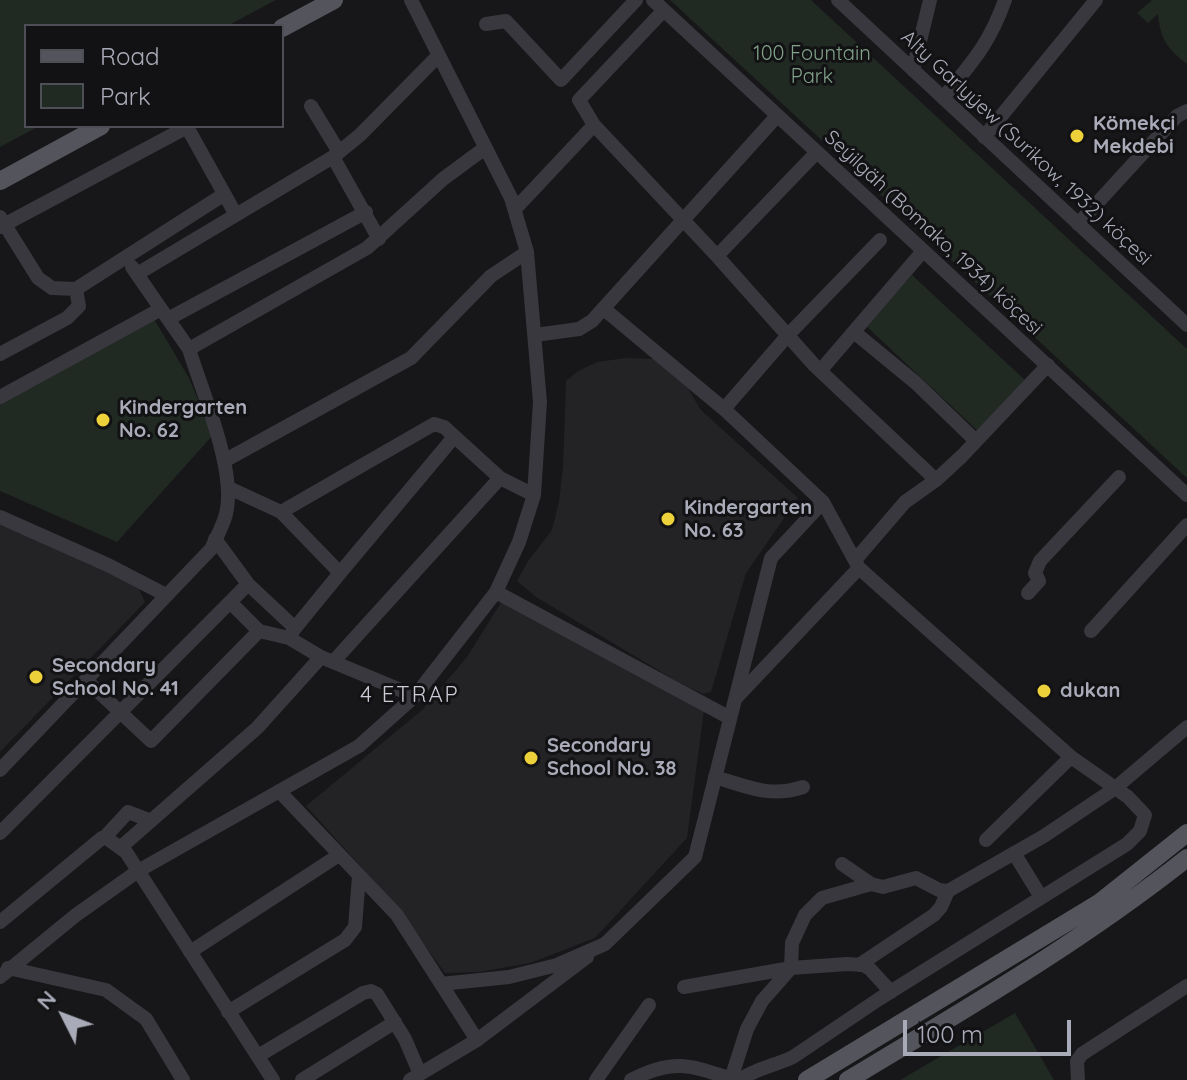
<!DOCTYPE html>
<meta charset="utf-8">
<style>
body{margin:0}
#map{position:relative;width:1187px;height:1080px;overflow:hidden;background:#171719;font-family:Quicksand,sans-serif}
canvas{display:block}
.legend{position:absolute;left:24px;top:24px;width:260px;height:104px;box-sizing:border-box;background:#121214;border:2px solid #4e4f56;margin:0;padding:10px 14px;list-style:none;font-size:24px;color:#a9abb8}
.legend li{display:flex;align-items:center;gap:16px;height:40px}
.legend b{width:40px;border:2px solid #4e4f56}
.north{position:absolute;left:24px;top:976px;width:80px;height:80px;-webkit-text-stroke:6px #121214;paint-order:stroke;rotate:312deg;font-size:22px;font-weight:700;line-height:32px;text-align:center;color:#a9abb8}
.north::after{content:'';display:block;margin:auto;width:28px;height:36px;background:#a9abb8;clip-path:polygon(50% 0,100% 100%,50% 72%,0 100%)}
.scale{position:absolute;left:903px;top:1020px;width:168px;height:36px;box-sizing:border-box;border:4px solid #a9abb8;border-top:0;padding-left:10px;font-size:24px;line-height:28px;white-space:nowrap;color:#a9abb8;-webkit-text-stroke:6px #121214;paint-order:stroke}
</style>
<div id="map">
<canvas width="1187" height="1080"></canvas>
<ul class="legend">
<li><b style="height:10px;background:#54545c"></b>Road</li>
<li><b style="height:22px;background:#212923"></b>Park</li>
</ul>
<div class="north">N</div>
<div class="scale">100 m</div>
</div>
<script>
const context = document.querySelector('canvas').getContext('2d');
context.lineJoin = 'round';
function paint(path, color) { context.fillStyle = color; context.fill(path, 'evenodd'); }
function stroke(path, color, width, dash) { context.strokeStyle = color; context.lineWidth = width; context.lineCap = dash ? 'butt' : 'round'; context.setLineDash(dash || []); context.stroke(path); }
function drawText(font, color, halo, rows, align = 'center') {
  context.font = font + ' Quicksand,sans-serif'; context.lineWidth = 6; context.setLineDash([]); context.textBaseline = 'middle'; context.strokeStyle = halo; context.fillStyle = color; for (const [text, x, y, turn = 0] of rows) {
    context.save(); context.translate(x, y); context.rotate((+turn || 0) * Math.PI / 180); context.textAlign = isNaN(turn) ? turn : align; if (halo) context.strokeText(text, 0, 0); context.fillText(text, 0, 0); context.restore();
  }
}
paint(new Path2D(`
 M626 358 655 359 675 367 701 410 798 498 746 573 711 692 703 694 678 682 536 597 517 581 528 561 552 530 559 502 563 467 566 381 578 371 597 362Z
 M0 525 135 580 145 602 0 752Z
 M502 601 704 710 687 838 595 938 530 963 479 972 445 973 393 902 306 806 422 710 467 657Z`), '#232326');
paint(new Path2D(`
 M0 0H276L227 26H26V126H39L0 147Z
 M670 0H811L1187 349V478Z
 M1152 0H1187V64C1167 49 1160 38 1158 14L1148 23 1137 13Z
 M912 275 1026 381 979 432 865 325Z
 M154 319 189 378 213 435 117 542 0 491V404Z
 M1015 1013 1054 1080H900Z`), '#212923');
stroke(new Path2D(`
 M653 0 1187 495
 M838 0 1187 325
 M664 10 579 100 594 125 717 256 815 366 936 480
 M486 24 506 21 561 80 636 0
 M913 70 930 0
 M943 98C972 62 989 45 1005 0
 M311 106 339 152
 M187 127 236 215
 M984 137 1096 0
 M333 157 379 239
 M516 208 594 125
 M0 217 38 278 52 288 76 289 223 195
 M1078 224 1177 116 1187 111
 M0 227 189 126
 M717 256 816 153
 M132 267 161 309
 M137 274 333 157 360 135 439 55
 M604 309 724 409 823 502 859 568 1071 757 1128 797 1145 815 1140 831 1127 844 879 999 793 1057C774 1066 757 1068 739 1080
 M168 319 366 212
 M854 332 916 383 976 441
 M535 335 579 329 592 321 777 116
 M0 354 67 318 79 306 76 289
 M820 371 923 251
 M0 397 161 309 189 349
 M724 409 788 335 880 240
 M224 461 411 358 491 276 527 252
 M229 488 281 512 434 424 444 427 500 478 534 495
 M281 512 340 573 454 437
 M0 517 108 565 166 595
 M215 539 248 584 295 628 289 638
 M856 559 905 502 936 480 962 456 1048 365
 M496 592 730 718
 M1028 593 1039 581 1035 573 1040 561 1119 477
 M230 602 259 631 289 638 321 657 415 696
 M295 628 340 573
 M1091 631 1187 525
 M333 662 500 478
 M86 680 151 741 259 631
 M737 697 859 568
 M0 770 211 549C216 538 223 526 226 514 237 471 202 392 189 349L367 248 443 179 485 148
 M715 777C748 787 770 798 803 787
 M279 791 397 915 477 1040
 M0 833 248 584
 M105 837 128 812 149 820
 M986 840 1071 757
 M121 847 257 728 321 657
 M1014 853 1041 897
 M842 864 871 884 883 887 916 878 939 890 948 891 1044 836 1114 789 1187 727
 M0 922 102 838 105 837 126 852 273 1080
 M190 952 339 855
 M859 965 934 915 941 907 948 891
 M8 968 106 990 146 1019 183 1080
 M0 977 76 915 138 871 359 746 415 696 496 592 519 542 534 495 540 402 527 252 511 198 411 0
 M441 984 509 977 557 965 605 944 695 857 771 558 823 502
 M684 987 791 968 847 964 863 965 870 969 891 992
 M228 1012 345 940 355 927 359 876
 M258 1056 363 993 371 991 377 994 405 1039 420 1074
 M731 1079 747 1029 762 1001 791 968 792 943 805 915 822 898 871 884
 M302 1080 395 1022
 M410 1080 477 1040 587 957
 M596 1080 649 1005
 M631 1080C675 1057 692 1066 735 1080
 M1078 1080 1077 1061 1082 1054 1187 986`), '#38383e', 14);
stroke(new Path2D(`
 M282 28 334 0
 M0 181 101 126
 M807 1080 1099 903 1187 833
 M848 1080C964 1010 1081 942 1187 858`), '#54545c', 18);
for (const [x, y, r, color] of [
 [1077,136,8,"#ecd13b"],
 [103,420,8,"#ecd13b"],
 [668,519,8,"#ecd13b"],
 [36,677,8,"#ecd13b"],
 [1044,691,8,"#ecd13b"],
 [531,758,8,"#ecd13b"]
]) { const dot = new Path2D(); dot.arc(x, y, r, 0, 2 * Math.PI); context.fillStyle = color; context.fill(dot); stroke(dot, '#121214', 3); }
drawText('20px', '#81a289', '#121214', [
 ["100 Fountain",812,54],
 ["Park",812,77]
]);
drawText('bold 20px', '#a9abb8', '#121214', [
 ["Kömekçi",1093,124],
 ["Mekdebi",1093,147],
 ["Kindergarten",119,408],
 ["No. 62",119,431],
 ["Kindergarten",684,508],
 ["No. 63",684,531],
 ["Secondary",52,666],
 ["School No. 41",52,689],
 ["dukan",1060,691],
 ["Secondary",547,746],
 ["School No. 38",547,769]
], 'left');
drawText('20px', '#a9abb8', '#121214', [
 ["Alty Garlyýew (Surikow, 1932) köçesi",1026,148,43],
 ["Seýilgäh (Bomako, 1934) köçesi",933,233,43]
]);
context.letterSpacing = '2px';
drawText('22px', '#cacbd4', '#121214', [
 ["4 ETRAP",410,695]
]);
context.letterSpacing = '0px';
</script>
